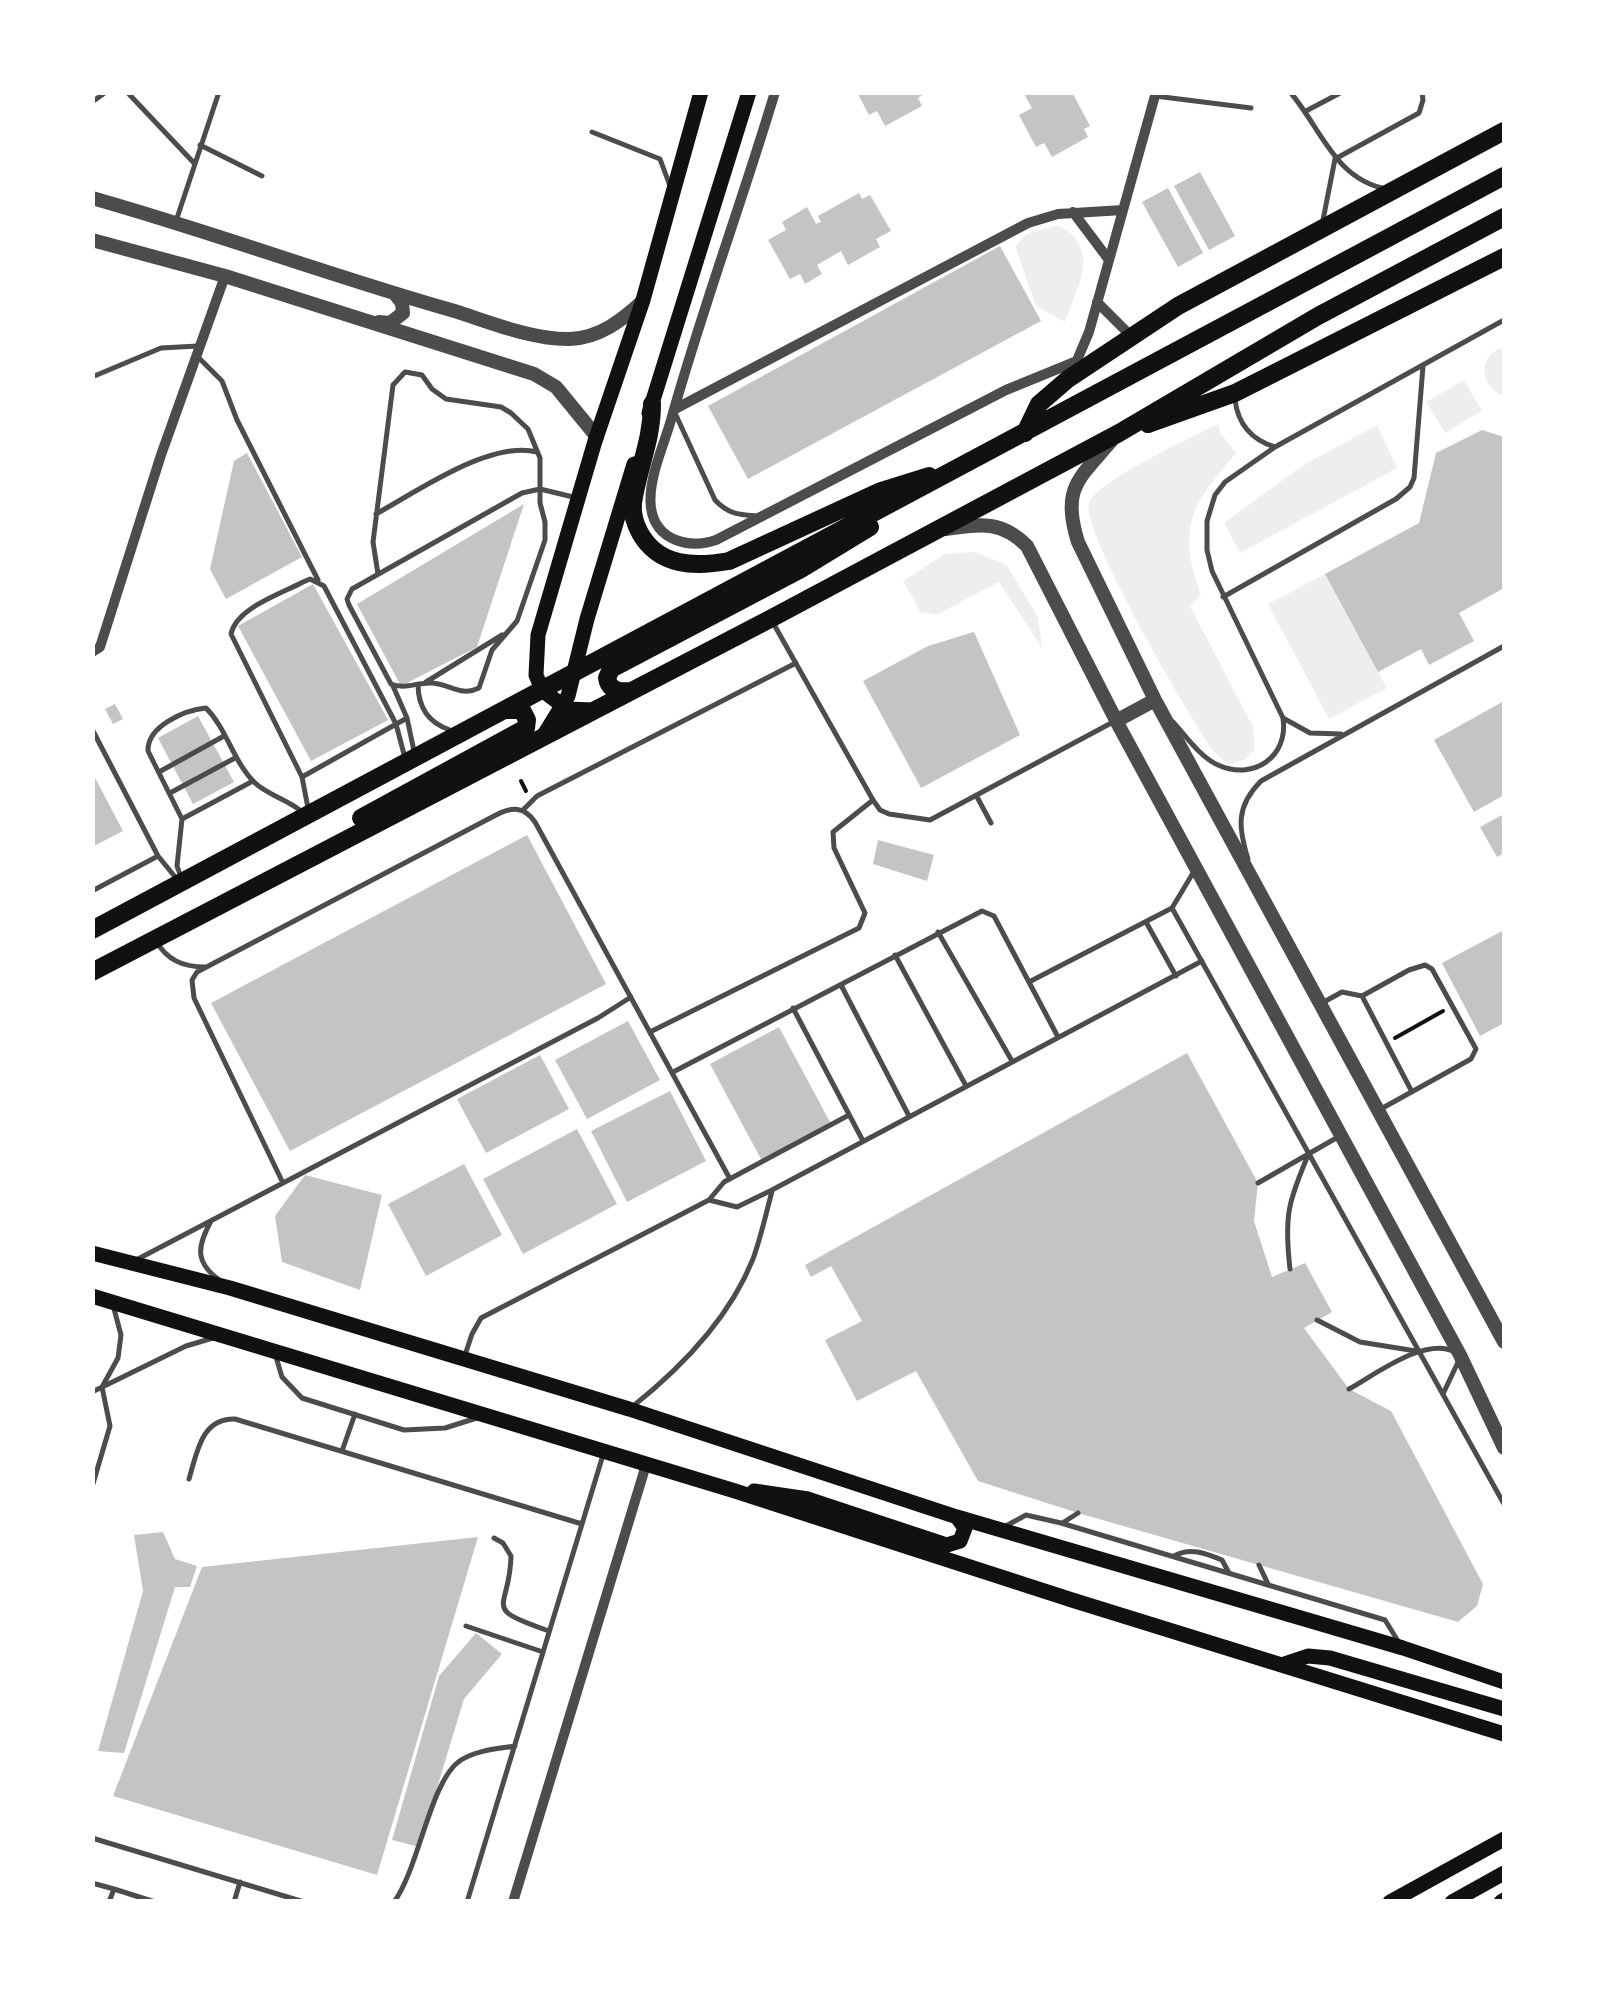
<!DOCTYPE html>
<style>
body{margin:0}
#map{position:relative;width:1597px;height:1994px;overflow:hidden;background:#fff;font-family:Jost,sans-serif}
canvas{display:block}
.frame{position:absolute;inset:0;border:95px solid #fff;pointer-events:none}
</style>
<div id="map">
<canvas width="1597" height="1994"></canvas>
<div class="frame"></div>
</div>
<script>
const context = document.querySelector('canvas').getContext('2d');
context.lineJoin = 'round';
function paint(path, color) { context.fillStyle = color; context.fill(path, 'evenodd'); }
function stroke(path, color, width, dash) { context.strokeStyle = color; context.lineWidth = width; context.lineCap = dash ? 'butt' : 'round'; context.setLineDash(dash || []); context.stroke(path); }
paint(new Path2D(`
 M1058 225C1102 249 1078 285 1065 322L1036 306 1015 246 1027 234Z
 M1504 347V396C1479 387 1477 355 1504 347Z
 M1464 380 1482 411 1445 433 1426 402Z
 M1218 424 1221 434 1236 453C1191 506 1177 527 1201 595L1190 606 1253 727 1255 749 1245 759 1229 765C1223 760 1217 756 1212 749 1190 718 1080 531 1089 503 1096 481 1193 437 1218 424Z
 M1377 425 1397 468 1240 553 1224 523 1302 466Z
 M974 552 1006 564 1038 617 1042 648 999 582 938 614 921 613 903 581 945 554Z
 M1325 574 1387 688 1329 719 1268 604Z`), '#eee');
paint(new Path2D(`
 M857 92H927L918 98 922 106 885 126 877 111 869 115Z
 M1023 92H1072L1090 126 1084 129 1088 137 1052 157 1044 143 1036 147 1019 115 1032 108Z
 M1200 172 1235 236 1209 250 1174 186Z
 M1168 188 1203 253 1178 267 1142 202Z
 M859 193 862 199 870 195 891 231 876 239 880 247 848 265 841 251 817 265 822 274 805 284 800 274 790 279 768 240 786 230 782 222 807 207 816 224 821 222 818 216Z
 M1000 246 1041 321 748 479 708 406Z
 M1482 430 1504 437V588L1459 613 1474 641 1429 665 1421 649 1378 672 1325 574 1419 523 1436 453Z
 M247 453 302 557 226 599 210 569 234 461Z
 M524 504 477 647 401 686 357 604Z
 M313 584 388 720 311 761 238 626Z
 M974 632 1020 735 921 788 863 681 928 646Z
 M1504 701V795L1474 812 1434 740Z
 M115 704 123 719 113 724 105 709Z
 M198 716 234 782 193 804 158 738Z
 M92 772 123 831 92 847Z
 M1504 814V853L1497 857 1480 827Z
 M527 835 606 984 290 1151 211 1003Z
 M878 840 934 855 927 881 873 864Z
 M1504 930V1023L1480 1036 1442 963Z
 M628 1021 660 1080 587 1119 555 1060Z
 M779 1027 831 1124 762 1161 710 1064Z
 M1187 1053 1258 1183 1254 1221 1272 1277 1305 1263 1332 1312 1304 1328 1349 1389 1391 1411 1483 1584 1477 1606 1458 1622 1078 1513 978 1481 916 1371 857 1401 825 1340 862 1321 831 1266 811 1277 805 1265Z
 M540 1055 569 1109 486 1153 457 1099Z
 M670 1091 706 1161 627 1202 591 1131Z
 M577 1129 617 1204 523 1254 483 1179Z
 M464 1164 502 1235 426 1276 388 1204Z
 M305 1175 382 1195 360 1290 282 1262 275 1216Z
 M163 1532 175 1559 197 1566 190 1587H175L124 1753 98 1751 143 1591 134 1535Z
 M478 1537 377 1875 113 1796 202 1567Z
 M476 1633 502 1654 464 1699 419 1847 392 1840 439 1676Z`), '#c4c4c4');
stroke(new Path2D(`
 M521 781 526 791
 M1395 1038 1443 1011`), '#111', 4);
stroke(new Path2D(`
 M127 92 194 163
 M1290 92C1321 128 1335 180 1387 189
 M1155 96 1251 108
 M92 102 106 92
 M1306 111 1342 92
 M592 132 660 159 670 186
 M200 145 262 176
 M1335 159 1419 113 1423 100 1422 92
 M177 218 219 92
 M1323 220 1335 159
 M199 358 222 381 237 420 318 580
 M92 377 161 348 198 346
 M1235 400C1238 424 1252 440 1275 447
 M675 413 715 500C728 514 739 515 758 516
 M376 514C418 491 490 440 537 452
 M378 574 373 542 393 385 405 372 422 375 432 389 446 399 501 407 511 413 528 429 540 458V503L545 522V540L517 621 492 650 479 688C461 697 450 684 432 683 417 682 405 690 391 684L349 605 347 599 352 589 522 493 540 489 573 497
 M1223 597 1396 499 1410 487 1414 478 1423 366
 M772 621 873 800 880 810 889 814 930 820 1115 721
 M426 682 502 635
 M418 684C418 708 429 723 450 730
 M393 686 407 718 414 751
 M1283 718 1310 733 1341 734
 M1173 722C1186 736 1200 757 1218 765 1253 781 1289 757 1283 718L1212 571 1207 550V521L1215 495 1225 482 1275 447 1504 320
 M92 729 158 856 176 878
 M159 772 224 736
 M302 777 407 718
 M170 793 235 758
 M976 795 991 823
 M308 808 302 777 231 634C236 608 281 594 303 582L310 579 324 586 396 724 405 758
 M523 810 537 796 796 663
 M182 819 253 781
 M1248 859C1238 827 1236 806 1261 781L1504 646
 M181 877 177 866 182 819 148 751C147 726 185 710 206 708 227 729 233 761 254 782 267 795 287 799 301 811
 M92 891 158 856
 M1172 908 1504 1504
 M1146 922 1176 976
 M938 932 1012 1061
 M156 941C167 960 183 967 205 967
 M895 955 965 1084
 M1029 982 1172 908 1193 873
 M841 985 909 1116
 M1362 996 1409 970 1425 965 1432 969 1476 1049 1471 1059 1379 1110
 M1322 1003 1342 992 1362 996 1412 1092
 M793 1008 863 1141
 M650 1032 859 928 865 913 834 848 833 832 873 800
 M675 1071 982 911 994 916 1058 1037
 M282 1181 194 998 192 980 197 972 496 815C512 807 524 806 535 822L730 1179
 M1258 1183 1338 1137
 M709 1200 737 1207 772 1190 1202 961
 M211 1221C198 1245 194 1261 218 1279
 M136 1260 598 1018 631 997
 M1290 1269C1284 1216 1288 1202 1309 1153
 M1317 1320 1360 1342 1416 1351
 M276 1357 282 1377 302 1398 404 1430 445 1428 480 1417
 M464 1358 472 1334 481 1318 709 1200 724 1182 849 1115
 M1349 1389C1376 1374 1426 1336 1455 1352
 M92 1392 186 1346 213 1338
 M1443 1394 1459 1360
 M632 1407C681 1368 729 1319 753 1259 761 1237 766 1214 772 1191
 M342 1451 355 1414
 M189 1479C197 1453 201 1418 235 1419L582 1524
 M92 1487 110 1426 102 1387 118 1358 121 1335 113 1305
 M1064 1522 1078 1513
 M1004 1527 1026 1515 1061 1523 1385 1620 1398 1641
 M494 1538 503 1543 511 1556C510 1611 479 1607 549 1631
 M1174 1556C1190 1547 1205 1553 1222 1560L1229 1573
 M1259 1565 1268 1584
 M466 1626 543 1652
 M92 1838 304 1902
 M92 1883 114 1889
 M109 1902 114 1889 155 1902
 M234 1902 240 1882
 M394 1902C420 1866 430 1780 461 1760 477 1750 497 1749 515 1746
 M467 1902 603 1455`), '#4c4c4c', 5);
stroke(new Path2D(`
 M775 92C742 202 702 309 671 420 664 445 647 481 651 508 656 541 689 549 716 540L1006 390 1077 361
 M1073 212 1109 260
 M1097 302 1132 337
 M1075 365 1089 332 1156 92
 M675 409 1028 223 1058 214 1123 210
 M92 652 100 647 161 455 225 276
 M513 1902 646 1465`), '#4c4c4c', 10);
stroke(new Path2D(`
 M92 198C213 232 331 276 451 310 488 321 531 340 570 339 600 338 622 320 643 301
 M92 240 225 276 534 374 556 387 597 437
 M379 322 390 323 403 313 402 303 395 294
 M1112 440C1079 479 1061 488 1078 542L1155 700 1504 1342
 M946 529C980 524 1001 520 1027 546L1120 728 1460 1355 1504 1448
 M1116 721 1155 700`), '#4c4c4c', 14);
stroke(new Path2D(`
 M649 413 749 92
 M593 710 567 709 542 690 536 675 538 635 595 441 643 300 701 92
 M544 735 568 696 587 619 634 464
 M92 1253 230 1288 629 1409 957 1517 1403 1648 1504 1682
 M92 1296 735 1491 1072 1600 1504 1734
 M754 1491 808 1499 947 1545 960 1541 965 1528 957 1517
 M1281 1665 1308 1656 1330 1658 1504 1709
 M1390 1902 1504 1839
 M1452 1902 1504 1873
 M1501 1902 1504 1900`), '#111', 15);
stroke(new Path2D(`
 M652 404C652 441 638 468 633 503 632 513 635 524 640 533 659 567 695 567 729 561L881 491 929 476
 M1148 424 1235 393 1504 257
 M1025 433 1039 404 1068 379 1178 306 1504 131
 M631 691C620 692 609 691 607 678L611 669 801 569 870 527
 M361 818 526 728 527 720 522 710H506
 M92 930 1504 176
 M92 972 770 619 1119 433 1318 316 1504 217`), '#111', 18);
</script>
